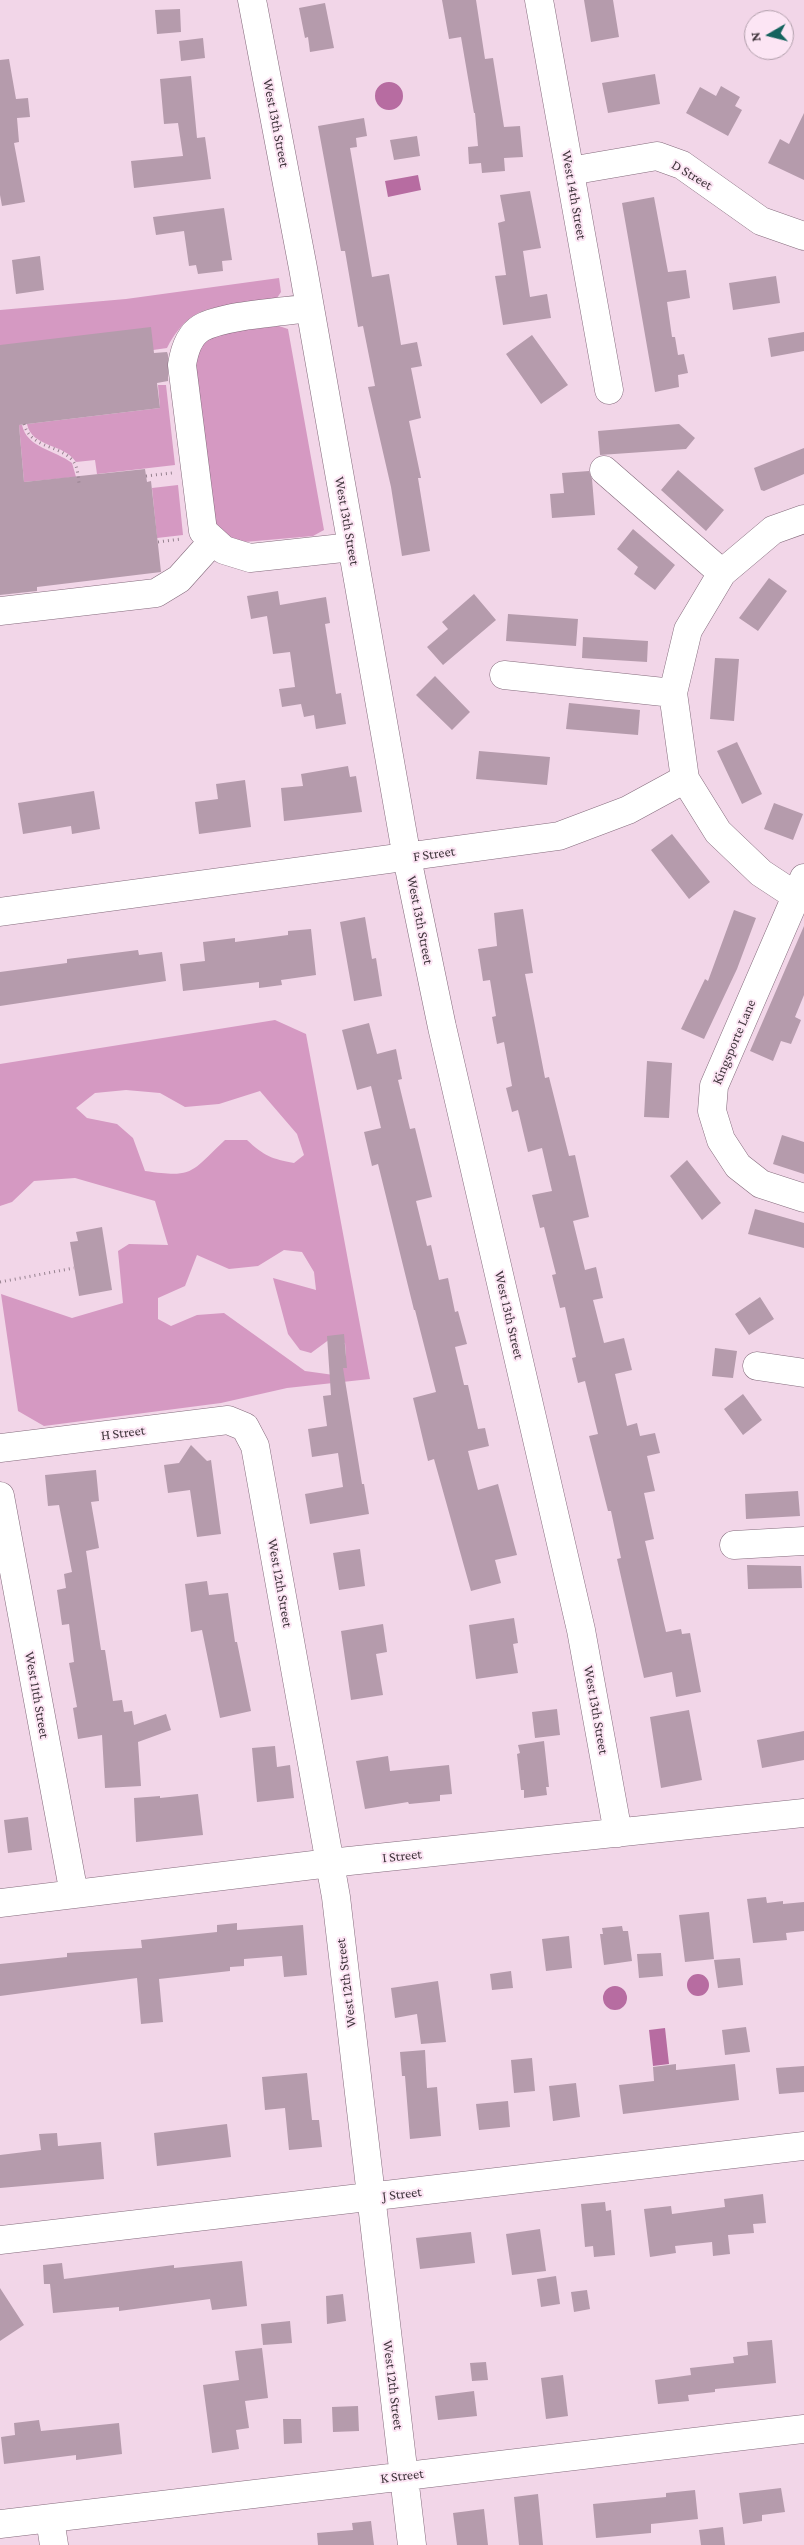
<!DOCTYPE html>
<style>
body{margin:0}
#map{position:relative;width:804px;height:2545px;overflow:hidden;background:#f2d6e8;font-family:"Crimson Pro",serif}
canvas{display:block}
.north{position:absolute;left:744px;top:10px;width:50px;height:50px;box-sizing:border-box;background:#fce5f4;border:1px solid #b19fab;border-radius:50%;rotate:262deg;font-size:14px;font-weight:700;line-height:20px;text-align:center;color:#41363d}
.north::after{content:'';display:block;margin:auto;width:18px;height:22px;background:#14635e;clip-path:polygon(50% 0,100% 100%,50% 72%,0 100%)}
</style>
<div id="map">
<canvas width="804" height="2545"></canvas>
<div class="north">N</div>
</div>
<script>
const context = document.querySelector('canvas').getContext('2d');
context.lineJoin = 'round';
function paint(path, color) { context.fillStyle = color; context.fill(path, 'evenodd'); }
function stroke(path, color, width, dash) { context.strokeStyle = color; context.lineWidth = width; context.lineCap = dash ? 'butt' : 'round'; context.setLineDash(dash || []); context.stroke(path); }
function drawText(font, color, halo, rows, align = 'center') {
  context.font = font + ' "Crimson Pro",serif'; context.lineWidth = 4; context.setLineDash([]); context.textBaseline = 'middle'; context.strokeStyle = halo; context.fillStyle = color; for (const [text, x, y, turn = 0] of rows) {
    context.save(); context.translate(x, y); context.rotate((+turn || 0) * Math.PI / 180); context.textAlign = isNaN(turn) ? turn : align; if (halo) context.strokeText(text, 0, 0); context.fillText(text, 0, 0); context.restore();
  }
}
paint(new Path2D(`
 M279 278 281 292 277 298C228 315 198 290 167 348L153 350 0 345V310L126 299Z
 M279 326 288 329 324 530 313 536 233 543 215 530 193 359 203 340 219 333Z
 M158 385H166L175 465 97 474 95 460 76 462C64 443 32 448 27 424L160 408Z
 M19 425H22C27 448 55 450 72 463L76 477 24 482Z
 M178 485 183 535 157 538 152 488Z
 M275 1020 306 1034 370 1379 287 1388 221 1403 44 1426 18 1411 1 1294 72 1318 123 1303 118 1251 129 1244 168 1245 155 1201 75 1178 34 1181 12 1202 0 1206V1064ZM126 1090 160 1093 185 1107 219 1104 260 1091 297 1134 304 1155 294 1163C272 1159 264 1156 247 1140H225C190 1173 194 1178 145 1171L133 1138 117 1124 87 1118 76 1108 95 1093ZM284 1250 302 1252 314 1272 316 1290 273 1278 288 1334 300 1350 311 1353 330 1339 345 1343 346 1356 341 1376 305 1371 224 1313 197 1315 171 1326 158 1319V1298L185 1286 197 1255 229 1269 258 1266Z`), '#d599c2');
paint(new Path2D(`
 M375 96a14 14 0 1 1 28 0a14 14 0 1 1-28 0Z
 M418 175 421 190 388 197 385 181Z
 M687 1985a11 11 0 1 1 22 0a11 11 0 1 1-22 0Z
 M603 1998a12 12 0 1 1 24 0a12 12 0 1 1-24 0Z
 M665 2028 669 2064 653 2066 649 2030Z`), '#b76ca1');
paint(new Path2D(`
 M442 0H476L485 59 493 58 504 127 520 126 523 157 504 158 505 171 482 173 481 163 469 164 468 147 478 146 475 113H474L461 37 449 39Z
 M584 0H613L619 37 591 42Z
 M325 3 334 48 310 52 308 37 305 38 299 8Z
 M180 9 181 32 157 34 155 10Z
 M203 38 205 58 181 61 179 41Z
 M9 59 16 99 28 98 30 117 17 118 19 142 14 143 25 202 2 206 0 195V60Z
 M655 74 660 104 608 113 602 83Z
 M191 76 197 138 205 137 211 179 134 188 131 161 183 156 178 123 164 124 160 79Z
 M721 86 740 97 735 106 742 110 728 136 686 113 700 87 716 96Z
 M804 113V180L768 163 780 139 789 144Z
 M364 118 367 136 356 138 357 147 350 148 372 277 389 274 401 345 417 342 422 366 411 368 421 418 409 421 421 478H418L430 551 402 556 391 487 368 387 375 386 363 326 358 327 345 251H341L318 126Z
 M417 136 420 156 394 160 390 140Z
 M530 191 541 248 523 251 530 297 547 294 551 318 503 325 495 276 506 275 498 223 505 221 500 195Z
 M654 197 668 272 686 270 690 298 667 302 672 337H675L678 355 684 354 688 373 678 375 679 387 655 392 622 203Z
 M224 208 232 260 222 261 223 271 198 274 196 265 189 266 184 231 156 235 153 217Z
 M40 256 44 290 16 294 12 260Z
 M776 276 780 303 733 310 729 283Z
 M151 327 154 353 167 352 168 355V381L157 383 160 408 19 425 24 482 145 469 147 482 151 481 161 572 37 587V591L0 595V345Z
 M804 332V351L771 357 768 338Z
 M532 335 568 385 541 404 506 354Z
 M679 424 695 438 686 449 600 455 598 431Z
 M804 448V474L764 491 761 490 754 468Z
 M678 470 724 510 706 531 661 490Z
 M589 471 592 479 595 515 552 518 550 494 564 493 562 473Z
 M633 529 675 565 655 590 634 574 638 567 617 549Z
 M769 578 787 591 758 631 739 618Z
 M278 591 280 605 326 597 330 623 325 624 336 694 341 693 346 724 316 729 314 715 304 717 301 704 282 707 279 689 295 687 290 652 273 654 267 616 251 619 247 596Z
 M474 594 496 620 443 665 427 647 448 629 442 622Z
 M508 614 578 619 576 646 506 641Z
 M583 637 648 641 647 662 582 658Z
 M715 658 739 659 734 721 710 719Z
 M435 676 470 712 452 730 416 695Z
 M569 703 640 710 638 735 566 729Z
 M737 742 762 794 742 804 717 751Z
 M479 751 550 757 547 785 476 779Z
 M348 766 350 777 356 776 362 812 284 821 281 788 303 786 301 774Z
 M245 780 251 827 199 834 195 802 218 799 216 784Z
 M94 791 100 829 72 834 71 826 23 834 18 803Z
 M774 803 803 814 793 840 764 829Z
 M672 834 710 882 689 899 651 850Z
 M523 909 533 973 525 974 545 1078 549 1077 569 1156 575 1155 589 1217 573 1221 585 1270 596 1267 603 1298 593 1300 604 1343 624 1338 632 1370 615 1374 627 1426 637 1423 640 1436 655 1433 660 1453 647 1456 655 1491 644 1493 654 1539 645 1541 666 1632 681 1629 682 1634 690 1633 701 1692 676 1697 672 1672 644 1678 617 1559 621 1558 611 1511H608L589 1436 598 1434 585 1381 578 1383 572 1358 576 1357 565 1307 560 1308 552 1275 556 1274 544 1227 540 1228 532 1195 552 1191 542 1148 528 1152 518 1110 512 1112 506 1088 512 1086 504 1042 497 1044 492 1017 496 1016 490 980 483 981 478 949 497 946 494 913Z
 M734 910 756 918 737 969 704 1039 681 1029 705 979 708 981Z
 M365 917 372 959 376 958 382 996 354 1001 340 922Z
 M804 926V995L795 1017 801 1020 791 1044 781 1041 773 1061 750 1051Z
 M311 929 316 975 281 980 282 985 259 988V982L183 991 180 964 205 961 203 942 235 938V942L288 935V931Z
 M138 950 139 955 162 952 166 981 0 1006V972L67 963V959Z
 M369 1023 377 1054 396 1049 402 1079 398 1080 410 1129 415 1128 432 1197 416 1201 427 1246 431 1245 439 1280 448 1278 455 1312 458 1311 467 1344 455 1347 464 1385H468L478 1429 485 1428 489 1446 468 1451 478 1490 498 1484 517 1555 495 1560 501 1583 471 1591 434 1459 428 1461 413 1398 436 1392 415 1310H414L378 1164 372 1166 364 1132 381 1128 371 1086 357 1090 342 1030Z
 M647 1061 672 1063 669 1118 644 1117Z
 M782 1135 804 1142V1174L773 1164Z
 M687 1160 721 1203 702 1220 670 1176Z
 M755 1209 804 1223V1248L748 1234Z
 M102 1227 112 1290 79 1296 70 1242 78 1241 76 1232Z
 M760 1297 774 1319 749 1335 735 1314Z
 M344 1334 347 1368H343L362 1484H364L369 1514 310 1524 305 1494 343 1487 338 1453 312 1457 308 1429 327 1426 323 1396 331 1395 327 1336Z
 M715 1348 737 1351 733 1378 712 1376Z
 M743 1394 762 1420 743 1435 724 1409Z
 M191 1445 207 1461 211 1460 221 1534 197 1537 190 1490 168 1493 164 1465 179 1463Z
 M96 1470 99 1501 91 1502 99 1548 86 1551 101 1650H105L113 1701 122 1700 124 1712 132 1711 134 1725 166 1714 171 1730 138 1742 141 1786 105 1788 102 1735 78 1739 73 1708 77 1707 69 1663 74 1662 69 1624 62 1625 57 1590 66 1588 64 1574 72 1572 59 1505 48 1506 45 1475Z
 M798 1491 800 1516 746 1519 745 1494Z
 M360 1549 365 1586 339 1590 333 1553Z
 M747 1565 801 1566 802 1588 748 1589Z
 M207 1581 209 1595 228 1593 235 1642H237L251 1711 220 1718 202 1630 191 1632 185 1584Z
 M514 1618 518 1643 513 1644 518 1673 476 1679 469 1625Z
 M383 1624 387 1652 376 1654 383 1695 351 1700 341 1631Z
 M557 1709 560 1735 535 1738 532 1712Z
 M689 1710 702 1780 661 1788 650 1717Z
 M804 1731V1760L762 1768 757 1740Z
 M544 1741 549 1787H546L547 1795 524 1798V1790H521L517 1754 520 1753 518 1745Z
 M275 1746 277 1767 290 1765 294 1798 257 1802 252 1748Z
 M388 1756 390 1771 449 1765 452 1794 440 1795V1801L409 1804 408 1802 365 1809 356 1761Z
 M198 1794 203 1835 136 1842 134 1798 160 1796V1798Z
 M28 1817 32 1850 8 1853 4 1820Z
 M766 1897 767 1903 783 1901V1904L804 1902V1931L786 1933 787 1940 753 1943 747 1899Z
 M709 1912 714 1959 685 1962 679 1915Z
 M237 1923V1930L303 1925 307 1975 284 1977 282 1956 244 1959V1966L230 1967V1971L159 1979 163 2022 141 2024 137 1978 0 1996V1964L67 1957V1953L142 1948 141 1940 217 1932V1925Z
 M622 1926 623 1931H628L632 1961 604 1965 600 1934H603L602 1928Z
 M569 1936 572 1968 546 1971 542 1939Z
 M661 1953 663 1976 639 1978 637 1954Z
 M740 1958 743 1985 718 1988 714 1960Z
 M511 1971 513 1988 492 1990 490 1974Z
 M438 1981 446 2042 421 2044 417 2014 395 2018 391 1988Z
 M746 2027 750 2052 725 2055 722 2030Z
 M425 2050 427 2088 437 2087 441 2136 410 2139 405 2076H402L400 2052Z
 M532 2058 535 2091 514 2093 511 2060Z
 M676 2064V2070L735 2064 739 2100 623 2114 619 2085 654 2081 653 2067Z
 M804 2066V2092L779 2094 776 2068Z
 M307 2073 312 2120H319L322 2147 289 2150 285 2108 265 2110 262 2077Z
 M576 2083 580 2117 553 2121 549 2086Z
 M508 2101 510 2127 479 2130 476 2104Z
 M227 2124 231 2157 157 2166 154 2133Z
 M57 2133 58 2146 101 2142 104 2179 0 2188V2155L41 2150 39 2134Z
 M763 2194 766 2223 753 2224 754 2233 728 2235 730 2254 713 2256 712 2242 675 2246 676 2253 650 2257 644 2209 671 2206 672 2214 725 2207 724 2199Z
 M605 2202 606 2211 611 2210 615 2255 594 2257 593 2246 585 2247 581 2204Z
 M540 2229 546 2271 512 2275 506 2234Z
 M471 2232 475 2263 420 2269 416 2238Z
 M242 2261 247 2306 212 2310 210 2299 119 2311V2307L53 2313 50 2284H44L43 2265 62 2263 64 2279 174 2265V2268Z
 M556 2276 560 2304 541 2307 537 2279Z
 M0 2288 24 2325 0 2341Z
 M587 2290 590 2309 574 2312 571 2292Z
 M343 2294 346 2321 327 2324 326 2296Z
 M290 2321 292 2343 263 2345 261 2324Z
 M772 2340 776 2383 715 2389V2392L688 2395 689 2401 658 2404 655 2380 691 2375 690 2368 734 2363 733 2357 748 2355 747 2342Z
 M262 2348 268 2398 245 2401 249 2428 236 2430 239 2449 212 2453 203 2385 239 2380 235 2351Z
 M486 2362 488 2380 472 2381 470 2363Z
 M563 2375 568 2416 546 2419 541 2378Z
 M474 2391 477 2416 438 2420 435 2396Z
 M358 2406 359 2431 333 2432 332 2407Z
 M283 2419H301L302 2443 284 2444Z
 M39 2420 41 2431 119 2423 122 2454 76 2460V2455L4 2464 1 2437 15 2435 14 2423Z
 M781 2488 785 2512 762 2515V2521L743 2524 739 2493Z
 M695 2490 698 2519 651 2524V2533L596 2538 593 2504 666 2497V2493Z
 M538 2494 543 2545H519L514 2497Z
 M484 2509 488 2545H457L453 2513Z
 M371 2521 374 2545H318L317 2533 353 2530 352 2523Z
 M723 2527 725 2545H701L699 2530Z`), '#b59bac');
const minor = new Path2D(`
 M252 0 303 268 407 858 442 1027 581 1630 618 1833
 M539 0 609 390
 M570 171 657 156 682 165 761 221 804 236
 M310 308C282 312 224 315 201 328 188 336 184 352 182 365L203 531 224 550 250 558 352 547
 M604 470 722 573
 M804 519 773 530 722 573 688 630 673 693 685 779 718 832 761 873 796 896 804 898
 M0 611 156 593 179 579 213 541
 M504 675 673 693
 M804 878 714 1086 712 1111 721 1140 738 1166 761 1184 804 1198
 M0 912 559 836 628 810 685 779
 M757 1366 804 1373
 M0 1448 228 1420 245 1427 255 1446 336 1897 412 2545
 M0 1496 74 1894
 M734 1545 804 1541
 M0 1903 330 1863 804 1813
 M0 2240 804 2146
 M50 2519 54 2545
 M0 2524 804 2429`);
stroke(minor, '#846b7c', 29);
stroke(new Path2D(`
 M24 424C31 449 59 444 73 461 78 467 78 476 79 483
 M146 476 172 473
 M158 542 181 539
 M0 1282 74 1268`), '#978390', 3, [1, 4]);
stroke(minor, '#fff', 28);
drawText('14px', '#41363d', '#fce5f4', [
 ["West 13th Street",276,123,79],
 ["D Street",692,175,31],
 ["West 14th Street",574,195,80],
 ["West 13th Street",347,521,80],
 ["F Street",434,854,-8],
 ["West 13th Street",420,920,79],
 ["Kingsporte Lane",734,1042,-67],
 ["West 13th Street",509,1315,77],
 ["H Street",123,1433,-7],
 ["West 12th Street",280,1583,80],
 ["West 11th Street",37,1695,80],
 ["West 13th Street",596,1710,80],
 ["I Street",402,1856,-6],
 ["West 12th Street",346,1983,-97],
 ["J Street",402,2194,-7],
 ["West 12th Street",393,2385,83],
 ["K Street",402,2476,-7]
]);
</script>
